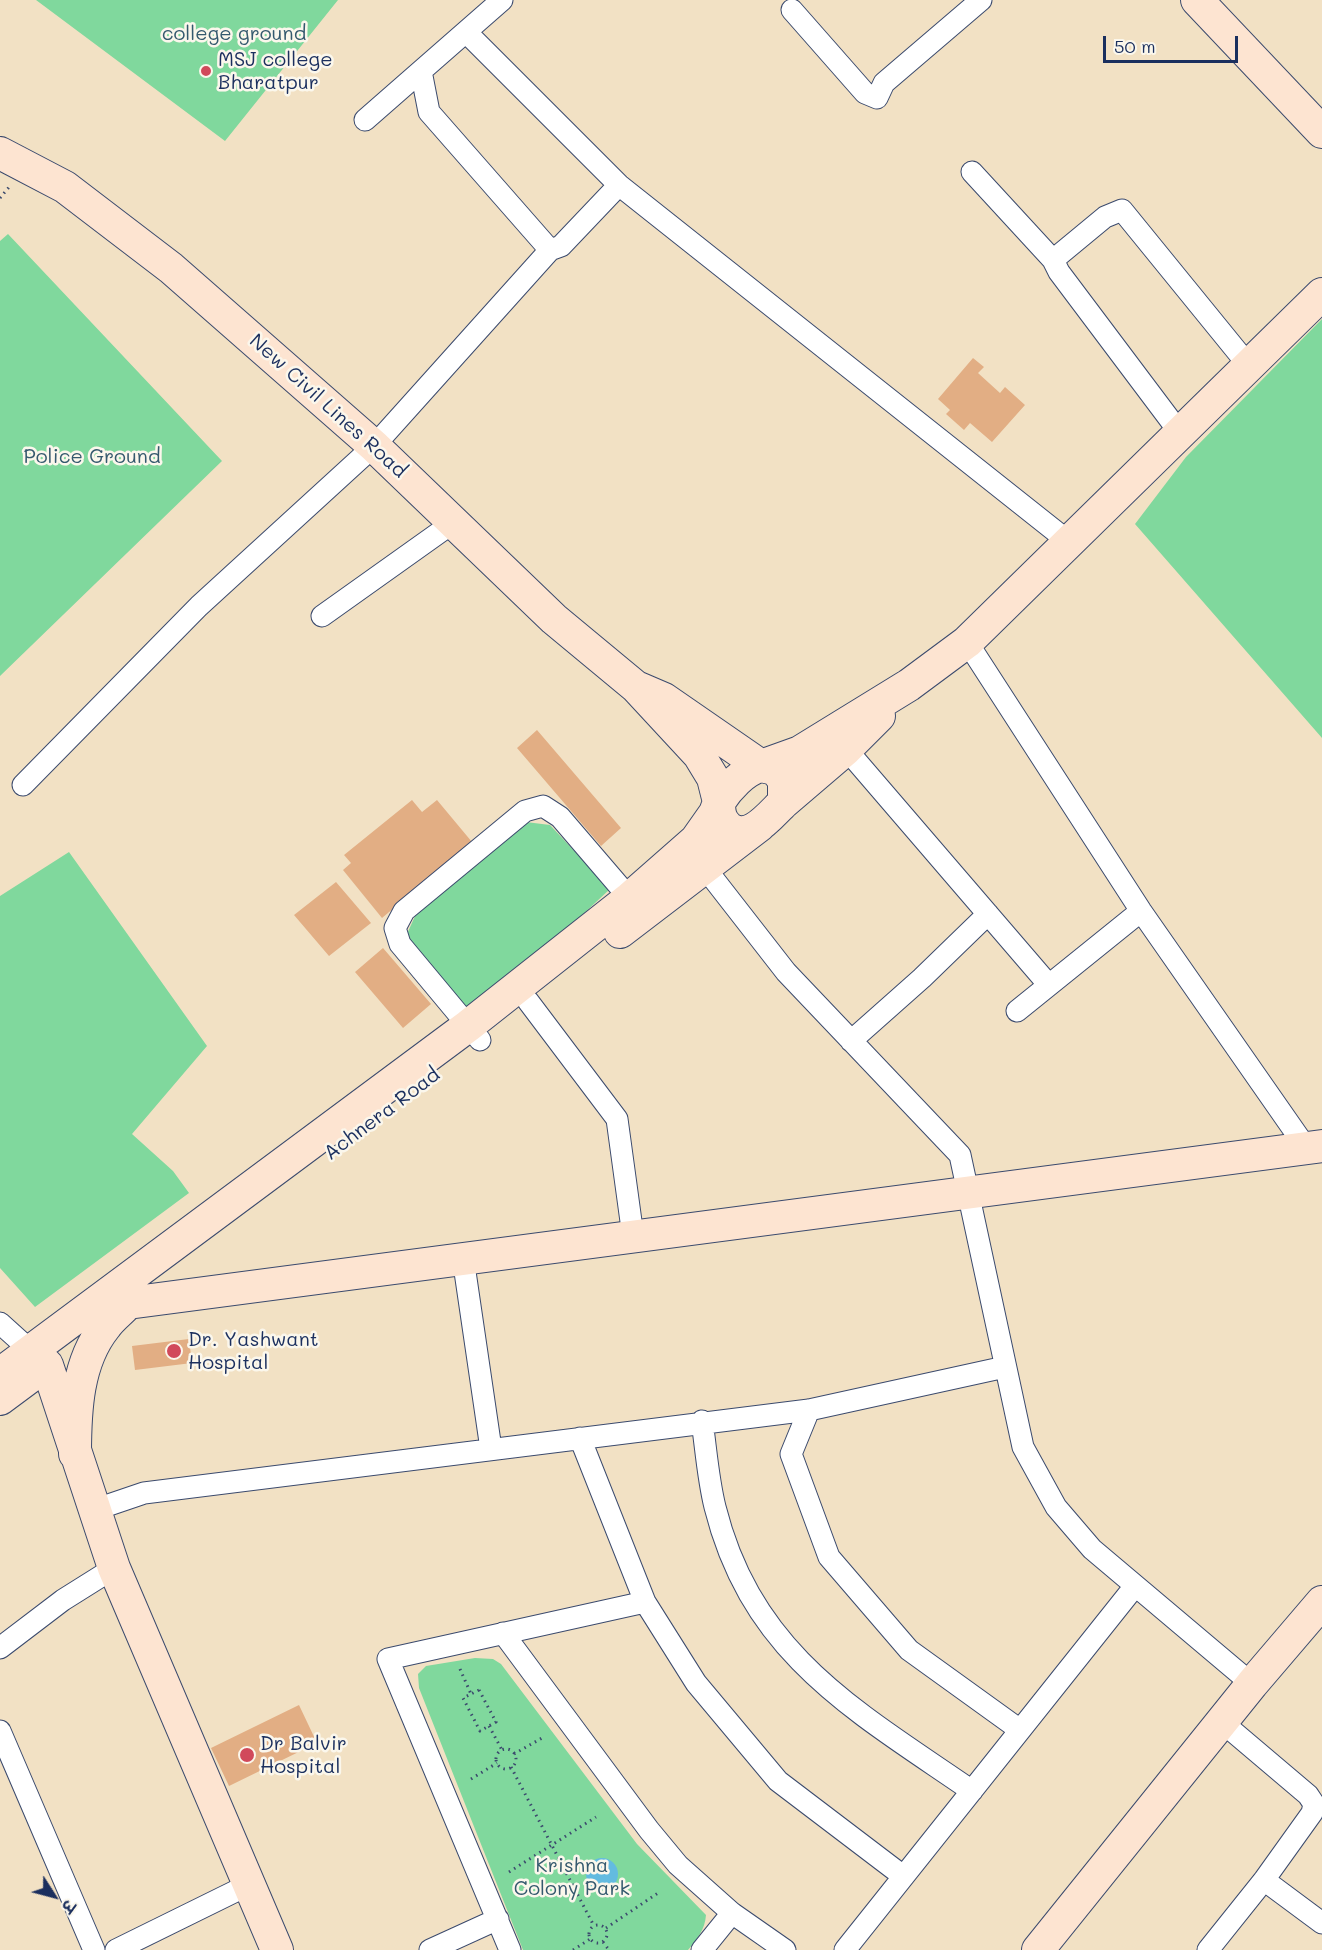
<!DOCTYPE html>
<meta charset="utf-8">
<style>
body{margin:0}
#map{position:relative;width:1322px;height:1950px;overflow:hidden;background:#f2e1c4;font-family:Mali,"Playpen Sans Deva",sans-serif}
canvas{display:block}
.north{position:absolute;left:24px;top:1866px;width:60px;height:60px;-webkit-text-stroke:4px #fbf7ec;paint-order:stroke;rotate:126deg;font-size:16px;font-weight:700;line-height:24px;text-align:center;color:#1b2f5e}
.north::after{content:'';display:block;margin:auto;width:21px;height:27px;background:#1b2f5e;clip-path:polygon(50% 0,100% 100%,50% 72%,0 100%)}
.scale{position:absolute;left:1103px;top:36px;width:135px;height:27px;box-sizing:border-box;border:3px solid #1b2f5e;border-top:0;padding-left:8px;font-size:18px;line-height:21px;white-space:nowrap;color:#1b2f5e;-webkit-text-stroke:4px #fbf7ec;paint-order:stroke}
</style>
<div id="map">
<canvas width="1322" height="1950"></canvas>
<div class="north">उ</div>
<div class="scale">50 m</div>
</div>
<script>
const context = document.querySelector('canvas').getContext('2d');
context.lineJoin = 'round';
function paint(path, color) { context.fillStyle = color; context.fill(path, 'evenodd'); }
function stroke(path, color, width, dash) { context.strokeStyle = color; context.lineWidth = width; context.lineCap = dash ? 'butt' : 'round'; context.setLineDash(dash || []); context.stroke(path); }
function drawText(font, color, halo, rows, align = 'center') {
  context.font = font + ' Mali,sans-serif'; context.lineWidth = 5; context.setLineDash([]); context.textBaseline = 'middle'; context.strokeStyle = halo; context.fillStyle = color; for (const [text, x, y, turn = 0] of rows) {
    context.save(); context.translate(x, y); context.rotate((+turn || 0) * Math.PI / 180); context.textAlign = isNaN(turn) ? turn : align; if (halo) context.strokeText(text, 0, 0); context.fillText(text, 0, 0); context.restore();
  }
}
paint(new Path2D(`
 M36 0H338L225 141Z
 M8 234 222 461 0 676V241Z
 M1322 319V738L1135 524 1186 457Z
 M526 822 550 825 610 889 549 946 463 1010 406 936 416 914Z
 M69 852 207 1046 132 1134 173 1171 189 1193 35 1307 0 1268V896Z
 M475 1658 493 1659 501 1664 637 1844 706 1915C705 1930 697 1939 688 1950H523L419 1688 418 1674 426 1666Z`), '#80d89d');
paint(new Path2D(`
 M586 1874a16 16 0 1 1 32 0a16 16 0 1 1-32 0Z`), '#63bbe0');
paint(new Path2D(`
 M973 358 984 367 978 373 1000 393 1005 387 1025 405 992 442 970 423 964 430 946 414 950 410 938 399Z
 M537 730 621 828 601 846 517 748Z
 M412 800 422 812 437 800 472 842 382 918 343 870 351 863 344 855Z
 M336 882 371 923 329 956 294 915Z
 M383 948 431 1004 403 1028 355 972Z
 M189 1339 192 1363 135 1370 132 1346Z
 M299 1705 317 1743 229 1786 211 1748Z`), '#e2ae84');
const street = new Path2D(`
 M792 10 865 93 877 98 884 83 981 0
 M466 32 619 185 1069 542
 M421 71 429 112 550 250
 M365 120 502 0
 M972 172 1053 260 1059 272 1180 433
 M1053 260 1105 217 1122 210 1249 366
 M322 616 454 522
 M967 642 1141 911 1307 1149
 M846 749 1048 984
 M23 785 199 606 374 446 550 250 561 246 619 185
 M705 868 786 972 960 1155 1023 1447 1056 1507 1092 1549 1252 1684
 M528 1001 617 1119 633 1236
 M1017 1011 1141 911
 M480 1040 400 944 395 928 404 911 525 811 543 806 560 817 638 908
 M851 1041 922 978 988 914
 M463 1258 491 1449
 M0 1323 31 1351
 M809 1410 791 1454 829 1557 909 1650 1020 1730
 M702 1421C706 1449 708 1479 715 1507 752 1655 856 1711 972 1791
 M580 1438 645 1602 696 1683 778 1781 903 1876
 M94 1510 144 1493 809 1410 1005 1367
 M503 1633 649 1830 678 1865 732 1913 785 1950
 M0 1648 63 1600 114 1568
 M0 1731 94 1950
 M1264 1880 1322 1923
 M116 1950 250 1884
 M430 1950 498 1919
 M510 1950 388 1659 645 1602
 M702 1950 732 1913
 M845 1950 1135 1586
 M1208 1950 1264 1880 1312 1813 1314 1804 1308 1795 1223 1723`);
const secondary = new Path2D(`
 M1197 0 1322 132
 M0 153 65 187 171 268 374 446 554 619 636 687
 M761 766 775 769 784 780V802C770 815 750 843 729 828 720 821 719 812 719 802 728 788 744 770 761 766Z
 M784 802 846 749 879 716
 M620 932 760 825
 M31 1352 47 1365 114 1568 277 1950
 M0 1374 468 1026 630 898 696 840 715 813 719 802 713 778 699 755 636 687 664 699 761 766 800 752 909 685 967 642 1322 294
 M0 1399 39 1370
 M75 1454C75 1411 77 1362 105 1327 111 1318 121 1311 128 1303L1322 1146
 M1038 1950 1252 1684 1322 1602`);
stroke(street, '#3b4a6d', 23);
stroke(secondary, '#3b4a6d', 34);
stroke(new Path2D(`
 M0 198 10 186
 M460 1669 471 1694
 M479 1690 496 1722 480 1731 463 1698Z
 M489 1726 502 1750
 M496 1759a10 10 0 1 1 20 0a10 10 0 1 1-20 0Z
 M514 1754 542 1738
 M511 1767 594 1926
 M471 1779 497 1763
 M509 1872 596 1817
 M589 1934a9 9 0 1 1 18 0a9 9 0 1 1-18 0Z
 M606 1928 658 1893
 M603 1942 609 1950
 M573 1950 590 1939`), '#3b4a6d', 3, [1.5, 4.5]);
stroke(street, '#fff', 21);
stroke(secondary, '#fde4d1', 32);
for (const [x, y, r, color] of [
 [206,71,6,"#d1495b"],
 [174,1351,8,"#d1495b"],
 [247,1755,8,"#d1495b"]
]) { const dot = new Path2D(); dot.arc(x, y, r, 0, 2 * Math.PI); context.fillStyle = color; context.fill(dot); stroke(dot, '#fbf7ec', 2); }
drawText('20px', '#34596e', '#fbf7ec', [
 ["college ground",234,34],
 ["Police Ground",92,457],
 ["Krishna",572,1866],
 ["Colony Park",572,1889]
]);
drawText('20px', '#1b2f5e', '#fbf7ec', [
 ["MSJ college",218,60],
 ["Bharatpur",218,83],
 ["Dr. Yashwant",188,1340],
 ["Hospital",188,1363],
 ["Dr Balvir",260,1744],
 ["Hospital",260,1767]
], 'left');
drawText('20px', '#1b2f5e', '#fbf7ec', [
 ["New Civil Lines Road",328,406,42],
 ["Achnera Road",382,1114,-37]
]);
</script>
